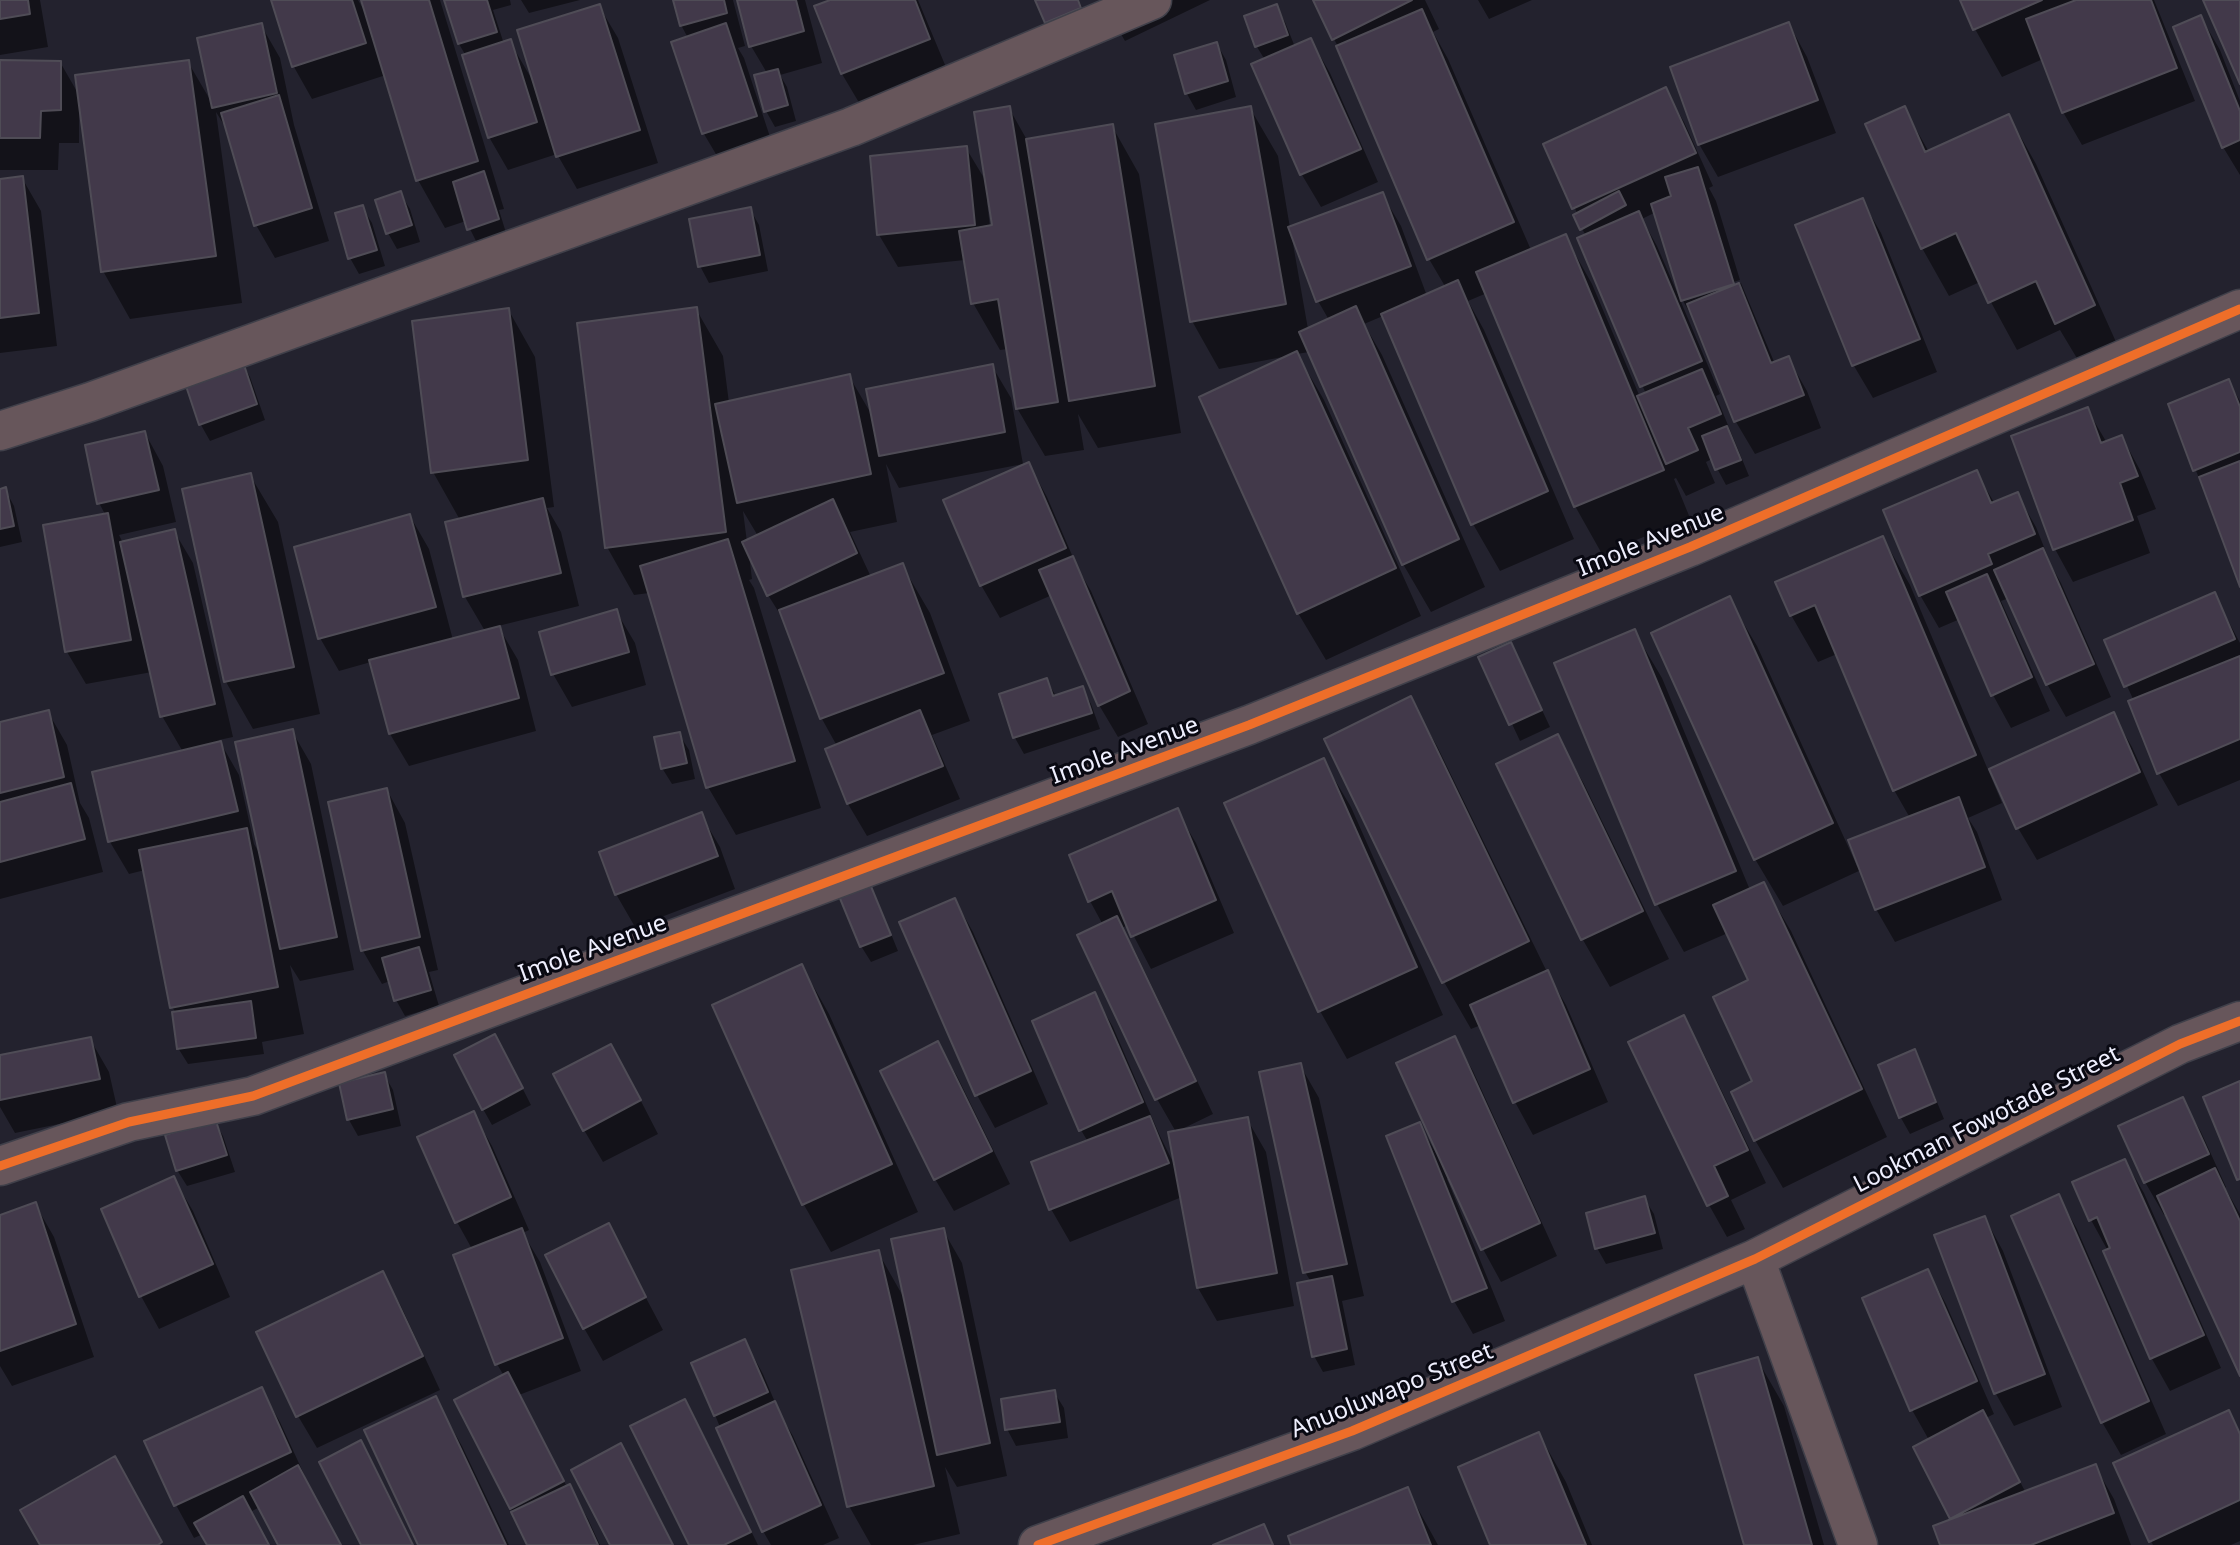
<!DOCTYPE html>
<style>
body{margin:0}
canvas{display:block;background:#23222e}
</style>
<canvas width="2240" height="1545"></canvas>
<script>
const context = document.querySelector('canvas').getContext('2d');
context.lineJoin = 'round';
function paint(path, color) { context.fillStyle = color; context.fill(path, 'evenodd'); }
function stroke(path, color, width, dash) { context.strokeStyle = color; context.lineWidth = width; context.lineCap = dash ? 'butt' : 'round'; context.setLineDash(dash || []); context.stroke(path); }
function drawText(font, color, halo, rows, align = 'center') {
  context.font = font + ' "Noto Sans",sans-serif'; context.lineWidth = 6; context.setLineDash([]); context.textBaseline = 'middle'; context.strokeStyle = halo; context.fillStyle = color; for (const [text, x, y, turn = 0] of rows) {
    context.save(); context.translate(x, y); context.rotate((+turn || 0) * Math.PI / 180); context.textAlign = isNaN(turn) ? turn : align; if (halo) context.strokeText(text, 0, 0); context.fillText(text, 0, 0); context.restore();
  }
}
paint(new Path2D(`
 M0 0H40L48 47 0 55Z
 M272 0H358L365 12 363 0H440L504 209 499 210 507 236 478 245 466 221 445 228 418 180 386 75 312 99 294 67Z
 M446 0H510L511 5 493 10 504 44 510 42 533 81 599 6 618 38 658 163 577 189 557 154 508 170 489 137 466 56 459 44Z
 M521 0H580L529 13Z
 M675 0H733L745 46 738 48 744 58 774 149 723 166 704 134 673 43 688 38 681 25Z
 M739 0H805L822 63 780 75 787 87 796 121 775 127 766 111 767 73 751 46Z
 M835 0H918L948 72 861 106 842 74 817 7Z
 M1037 0H1079L1089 24 1056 38Z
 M1101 0H1210L1125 41Z
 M1315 0H1425L1439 29 1433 32 1448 59 1531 250 1565 236 1592 284 1640 397 1646 394 1579 239 1586 236 1575 216 1578 215 1545 145 1666 90 1684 122 1713 186 1709 188 1716 201 1740 280 1688 297V300L1741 283 1775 364 1788 358 1807 391 1821 428 1755 454 1736 422 1698 327 1683 301 1681 302 1720 394 1716 396 1749 476 1726 485 1712 459 1706 462 1715 483 1686 496 1676 478 1674 479 1690 518 1602 554 1575 506 1487 293 1468 301 1484 330 1574 539 1500 571 1473 524 1383 316 1364 324 1382 355 1485 587 1431 612 1403 564 1309 352 1297 354 1324 400 1421 616 1326 660 1298 613 1288 356 1219 369 1192 321 1250 108 1278 156 1290 228 1382 194 1401 226 1427 296 1446 288 1429 259 1338 47ZM1656 212 1681 297H1679L1657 246 1642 219ZM1292 238H1294L1318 301 1329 320 1308 329Z
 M1478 0H1532L1489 19Z
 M1962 0H2154L2195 101 2082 145 2063 112 2043 59 2002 77 1975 29Z
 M1276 6 1285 22 1295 47 1311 40 1330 73 1378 182 1321 207 1302 175 1254 65 1265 60 1257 47 1246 17Z
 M2201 17 2220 50 2240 101V175L2223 147Z
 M1789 24 1807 57 1836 133 1718 177 1699 144Z
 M261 25 280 58 294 125 329 241 275 258 256 225 229 133 216 112 242 303 130 319 103 271 81 110 79 111V143H59L58 170H0V62H60L79 95 188 62 212 103Z
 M1217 44 1226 60 1236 97 1196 110 1187 94 1176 56Z
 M1009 108 1027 140 1112 126 1139 174 1181 433 1098 448 1078 414 1084 450 1045 456 1017 408 1008 349 1000 350 973 303 965 260 898 267 879 235 966 148 987 183ZM987 201H990L994 227H990Z
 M1904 108 1929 152 2009 116 2036 164 2121 353 2084 370 2060 330 2017 350 1980 282 1949 296 1922 248Z
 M22 178 41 211 57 346 0 353V181Z
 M400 193 410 209 420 242 397 249 388 233Z
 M1862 200 1881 233 1937 372 1873 398 1854 366 1797 226Z
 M362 207 372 223 385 266 359 274 350 258Z
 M750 209 759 225 768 271 709 283 700 266Z
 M508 309 535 357 554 507 547 508 561 532 579 606 498 626 518 660 536 731 409 766 390 734 371 662 339 671 320 638 410 516 429 549 453 640 485 631 465 597 448 523 460 520 433 472Z
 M696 309 723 356 729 403 849 376 873 417 992 366 1011 398 1023 464 899 488 886 464 897 522 850 532 871 577 902 565 930 613 970 721 932 735 960 799 867 836 848 804 827 750 837 746 822 719 788 627 768 595 749 554 752 579 749 580 754 588 821 808 736 835 708 787 649 593 634 595 607 547ZM743 511 758 536 747 542Z
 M241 361 250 377 265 420 210 441 201 425 186 382Z
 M2229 382 2240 401V582L2170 405Z
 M2087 409 2107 443 2122 437 2140 470 2156 509 2137 516 2150 553 2073 582 2055 549Z
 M145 433 163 466 176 522 119 535 123 543 174 531 193 563 233 737 219 740 239 775 254 844 261 856 292 731 311 764 354 970 300 981 290 965 304 1034 262 1042 264 1054 188 1064 178 1048 176 1013 172 1007 145 870 129 874 110 842 183 752 162 716 152 672 86 684 67 652 106 516 99 503Z
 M1029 464 1047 497 1078 569 1091 591 1148 724 1118 737 1099 705 1052 595 1000 618 981 585Z
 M1976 472 1995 504 2017 494 2036 527 2052 567 2061 583 2111 697 2066 717 2047 684 2009 598 2001 601 2050 711 2011 728 1993 695 1960 619 1939 628 1920 595Z
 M250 475 278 522 320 714 253 729 226 682 184 490Z
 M5 489 14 506 22 542 0 547V491Z
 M1883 538 1910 585 2002 803 1968 818 1977 832 2002 900 1895 942 1876 909 1861 870 1783 906 1755 859 1729 599 1757 646 1857 866 1910 818 1894 790 1837 654 1818 662 1791 615Z
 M2214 594 2240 643V780L2178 806 2159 773 2134 701 2106 641Z
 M616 611 635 643 646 685 572 707 553 674Z
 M1634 631 1662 678 1750 890 1763 884 1791 931 1887 1137 1783 1188 1755 1140 1733 1093 1754 1082 1750 981 1728 933 1684 952 1657 904Z
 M1511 644 1550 727 1520 741 1481 658Z
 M1047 681 1056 696 1082 688 1091 704 1100 729 1024 754 1015 738 1002 696Z
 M1410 699 1437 746 1547 972 1566 1005 1608 1102 1533 1135 1515 1102 1481 1025 1471 1029 1444 982Z
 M48 712 67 745 80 803 89 818 103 872 0 899V723Z
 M2113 714 2132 747 2158 805 2037 860 2018 828Z
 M679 734 689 750 695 779 672 784 662 768Z
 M1557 736 1584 784 1669 959 1610 987 1583 940 1498 765Z
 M1323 760 1351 807 1443 1015 1347 1059 1320 1011 1227 804Z
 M387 790 405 823 438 970 429 972 439 1006 405 1016 396 1000 390 981 382 984 363 951 330 803Z
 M1177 811 1196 843 1234 933 1151 969 1128 925 1122 928 1135 951 1213 1114 1178 1131 1247 1119 1266 1152 1294 1306 1217 1321 1198 1288 1182 1197 1070 1242 1051 1209 1033 1163 1088 1142 1081 1130 1094 994 1113 1027 1160 1136 1174 1164H1176V1132L1157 1099 1103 925 1090 901Z
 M701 815 720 847 735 889 635 927 616 894 601 853Z
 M869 886 878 902 898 951 871 962 861 946Z
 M955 900 973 932 1048 1104 995 1128 977 1095 901 923Z
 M802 966 829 1014 918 1212 831 1252 804 1205 715 1006Z
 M1683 1018 1702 1050 1766 1183 1731 1200 1745 1229 1727 1237 1709 1205Z
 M1454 1038 1473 1071 1557 1256 1501 1282 1483 1249 1450 1178 1447 1179 1505 1321 1473 1334 1454 1301 1420 1125 1436 1153 1439 1152Z
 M90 1039 109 1072 118 1112 15 1133 0 1107V1057Z
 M938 1044 957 1076 1010 1184 954 1211 935 1179Z
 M504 1052 531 1105 492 1125 483 1109Z
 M1914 1052 1923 1068 1944 1119 1910 1134 1901 1118 1880 1066Z
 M1300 1065 1319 1098 1364 1296 1342 1301 1355 1365 1323 1372 1314 1356 1311 1282 1305 1272Z
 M384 1074 393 1090 401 1126 358 1136 349 1120 341 1085Z
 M629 1078 658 1134 603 1162 584 1130Z
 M2182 1099 2201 1132 2226 1187 2225 1188 2240 1214V1372L2166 1214 2164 1215 2145 1182Z
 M473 1113 492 1146 529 1230 523 1233 540 1262 581 1371 519 1395 567 1487 569 1486 588 1519 600 1545H529L457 1401 504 1376 497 1364 472 1249 457 1222Z
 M214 1120 223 1136 235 1172 187 1186 177 1170Z
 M2125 1161 2144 1193 2221 1368 2170 1391 2152 1359 2105 1252 2108 1251 2091 1220Z
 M174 1179 193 1211 230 1297 159 1329 141 1296Z
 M2059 1197 2077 1229 2166 1434 2121 1455 2102 1422Z
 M1644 1198 1654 1214 1663 1249 1606 1264 1597 1248Z
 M35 1204 54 1237 94 1357 12 1386 0 1366V1216Z
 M1985 1218 2003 1251 2062 1407 2014 1426 1996 1394 1936 1236Z
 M608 1226 663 1330 603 1361 584 1328Z
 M943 1230 962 1263 1007 1476 957 1487 945 1467 960 1534 913 1545H871L849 1506 878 1252 904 1298Z
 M1928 1271 1946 1304 1994 1414 1986 1418 2026 1493 2095 1466 2114 1499 2131 1545H1942L1953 1521 1915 1448 1929 1440 1912 1410Z
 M382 1273 401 1306 440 1390 317 1448 298 1416Z
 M745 1341 763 1374 780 1414 793 1436 839 1538 823 1545H771L763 1531 715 1415Z
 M1757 1359 1784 1406 1824 1545H1746Z
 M261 1389 280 1422 309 1485 340 1545H280L260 1507 250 1512 269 1545H209L203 1534 194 1538 176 1505Z
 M1054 1392 1064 1408 1068 1438 1016 1446 1007 1429Z
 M435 1398 462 1446 509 1545H420Z
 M684 1401 703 1434 758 1545H691Z
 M2228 1412 2240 1432V1541L2231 1545H2153L2151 1541Z
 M1539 1434 1566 1482 1592 1545H1492Z
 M360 1442 379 1475 414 1545H363Z
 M1407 1489 1438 1545H1293Z`), '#0007');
const building = new Path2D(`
 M0 0H28L30 14 0 19Z
 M271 0H352L366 43 292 67Z
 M361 0H429L478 161 416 181Z
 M444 0H487L497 32 458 44Z
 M673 0H724L727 13 680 26Z
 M737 0H796L804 31 749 47Z
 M830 0H915L930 39 841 74 814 6Z
 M1035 0H1078L1081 8 1045 23Z
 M1313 0H1412L1332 40Z
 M1960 0H2042L1973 30Z
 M2076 0H2151L2177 68 2062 113 2026 19Z
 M2203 0H2240V84Z
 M600 4 640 130 556 157 517 30Z
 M1277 4 1288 35 1255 47 1244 16Z
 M1422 9 1514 222 1427 260 1336 46Z
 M2201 15 2240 111V140L2222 148 2173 27Z
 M1789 22 1818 100 1698 145 1670 67Z
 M262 23 277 93 212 108 197 38Z
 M726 23 757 116 702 134 671 42Z
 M1311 38 1361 149 1300 175 1251 64Z
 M511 39 537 122 488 138 462 55Z
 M1217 42 1228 81 1185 94 1174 55Z
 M0 60 61 61V110L41 111 40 138H0Z
 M189 60 216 256 101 272 75 75Z
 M778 69 788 105 764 112 754 75Z
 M1666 87 1696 153 1572 209 1543 144Z
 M279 95 312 208 254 226 221 113Z
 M1010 106 1058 402 1016 409 998 299 971 304 959 231 992 225 974 112Z
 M1251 106 1286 304 1190 322 1155 124Z
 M1905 106 1925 152 2009 114 2095 305 2055 324 2036 281 1988 303 1956 233 1921 249 1865 124Z
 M1113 124 1155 386 1069 401 1026 139Z
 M967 146 975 225 877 235 870 156Z
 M1698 167 1734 284 1681 301 1651 204 1671 196 1665 177Z
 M484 171 499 219 467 230 453 182Z
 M23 176 39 313 0 318V179Z
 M401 191 412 225 386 234 375 200Z
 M1619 191 1626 205 1580 230 1573 215Z
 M1383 192 1411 266 1316 302 1288 227Z
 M1863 198 1920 339 1852 366 1795 225Z
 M363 205 377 250 348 259 335 213Z
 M751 207 760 255 698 267 689 219Z
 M1639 211 1702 361 1640 387 1577 238Z
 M1566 234 1664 470 1574 507 1476 272Z
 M1458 280 1548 491 1471 525 1381 314Z
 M1739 283 1771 363 1789 356 1804 395 1734 422 1687 304Z
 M1356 306 1459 539 1402 565 1299 332Z
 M697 307 726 532 605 548 577 323Z
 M509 308 528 460 431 473 412 321Z
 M1297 351 1396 568 1297 614 1199 397Z
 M242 359 257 404 199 425 184 380Z
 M993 364 1005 432 879 456 866 389Z
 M1702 369 1721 414 1688 428 1698 450 1666 464 1637 396Z
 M850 374 871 474 737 503 715 404Z
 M2229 379 2240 407V452L2193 471 2168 404Z
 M2088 407 2101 443 2122 435 2138 476 2120 483 2133 520 2053 550 2011 436Z
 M1727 426 1741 460 1715 470 1702 436Z
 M145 431 159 490 97 504 85 445Z
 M2240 461V587L2199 477Z
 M1029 462 1066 548 980 586 943 500Z
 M1977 470 1991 503 2018 492 2035 534 1988 554 1992 564 1919 596 1883 510Z
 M251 473 294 667 224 682 182 489Z
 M6 487 14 526 0 529V489Z
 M543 498 561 573 463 597 445 522Z
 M833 499 857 553 767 596 742 542Z
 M108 513 131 640 65 652 43 525Z
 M410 514 436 607 318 639 294 547Z
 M175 529 215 704 160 717 120 542Z
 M1883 536 1976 755 1893 791 1815 605 1790 616 1775 582Z
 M728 539 795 761 706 788 640 566Z
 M2043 548 2094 664 2046 685 1994 570Z
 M1073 556 1130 691 1098 706 1039 570Z
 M903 563 944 673 820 719 779 610Z
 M1987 574 2032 677 1991 696 1946 592Z
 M2215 592 2235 639 2124 687 2104 640Z
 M1730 596 1833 823 1754 860 1651 633Z
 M617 609 629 652 551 675 539 632Z
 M500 626 519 698 389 734 369 660Z
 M1635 629 1736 871 1655 905 1554 663Z
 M1511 642 1542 710 1509 725 1478 657Z
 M2240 656V739L2157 774 2128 701Z
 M1047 678 1053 696 1083 686 1092 713 1013 738 999 694Z
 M1411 696 1529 941 1442 983 1324 739Z
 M49 710 64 777 0 793V722Z
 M920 710 943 766 847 804 825 749Z
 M2114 712 2140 772 2016 829 1989 769Z
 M293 729 337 937 280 949 235 742Z
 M680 732 687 763 661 769 654 737Z
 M1558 734 1643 911 1581 940 1496 764Z
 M221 741 238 811 108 842 92 772Z
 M1324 758 1417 967 1318 1012 1224 803Z
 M71 783 85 839 0 862V802Z
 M387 788 420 937 361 951 328 802Z
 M1959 797 1985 867 1875 910 1848 840Z
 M1178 808 1216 900 1131 937 1112 891 1088 902 1069 855Z
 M702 812 718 856 615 895 599 852Z
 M247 828 278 987 170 1008 139 850Z
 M1764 882 1862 1089 1754 1141 1731 1092 1752 1081 1713 997 1748 980 1713 905Z
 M870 884 891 935 860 947 839 896Z
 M955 898 1031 1071 975 1096 899 922Z
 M1117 916 1196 1081 1155 1100 1077 935Z
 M419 947 431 990 394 1001 382 958Z
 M802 964 892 1164 802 1205 712 1005Z
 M1548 970 1590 1069 1513 1103 1470 1005Z
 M1095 992 1143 1102 1079 1131 1032 1021Z
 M251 1001 256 1038 177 1049 172 1012Z
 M1684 1015 1748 1150 1714 1166 1728 1196 1707 1206 1628 1042Z
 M495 1034 523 1088 482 1110 454 1055Z
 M1455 1036 1540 1223 1481 1250 1396 1063Z
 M91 1037 100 1079 0 1100V1055Z
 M938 1041 992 1151 934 1180 880 1071Z
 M611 1044 641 1100 583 1131 553 1074Z
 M1915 1049 1936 1102 1899 1118 1878 1065Z
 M1301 1063 1347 1264 1303 1273 1259 1072Z
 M385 1072 393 1109 347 1120 339 1083Z
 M2240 1081V1179L2237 1180 2203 1097Z
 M2183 1097 2209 1154 2144 1183 2118 1126Z
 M474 1111 511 1197 455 1223 417 1137Z
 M1150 1116 1169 1163 1049 1210 1031 1162Z
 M1248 1117 1277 1273 1197 1288 1168 1132Z
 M215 1118 227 1155 176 1171 165 1135Z
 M1420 1122 1487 1288 1452 1302 1386 1136Z
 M2125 1159 2204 1335 2150 1359 2103 1251 2110 1248 2097 1217 2089 1221 2072 1182Z
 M2215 1168 2240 1221V1376L2157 1196Z
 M174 1176 213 1264 139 1297 101 1209Z
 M2059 1194 2149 1401 2101 1423 2011 1216Z
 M1645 1196 1655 1233 1595 1249 1586 1213Z
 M36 1202 76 1324 0 1351V1215Z
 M1985 1216 2045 1374 1994 1394 1934 1235Z
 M609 1223 646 1297 583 1329 545 1255Z
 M522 1228 563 1338 495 1365 453 1255Z
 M944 1228 990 1443 937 1455 891 1239Z
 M879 1250 934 1486 847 1507 791 1270Z
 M1928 1269 1977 1381 1910 1411 1862 1298Z
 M383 1271 423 1356 296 1417 256 1332Z
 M1332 1276 1347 1349 1312 1357 1297 1283Z
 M745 1339 768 1392 714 1416 691 1363Z
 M1758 1357 1812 1545H1744L1695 1375Z
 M508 1372 564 1481 510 1509 454 1400Z
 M262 1387 291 1452 174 1506 144 1441Z
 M1055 1390 1060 1422 1005 1430 1001 1399Z
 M436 1396 506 1545H418L364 1430Z
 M685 1399 751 1532 724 1545H689L630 1426Z
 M775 1401 821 1505 762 1532 716 1428Z
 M1983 1410 2020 1482 1950 1519 1913 1447Z
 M2229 1410 2240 1434V1500L2149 1542 2113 1463Z
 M1539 1432 1586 1545H1490L1458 1467Z
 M361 1440 413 1545H361L319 1462Z
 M621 1443 673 1545H610L571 1470Z
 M115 1456 162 1542 158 1545H40L20 1510Z
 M2096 1464 2114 1513 2031 1545H1940L1933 1526Z
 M298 1465 341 1545H278L250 1492Z
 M570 1484 598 1545H527L511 1512Z
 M1408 1487 1431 1545H1291L1288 1536Z
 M243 1496 269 1545H207L194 1523Z
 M1264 1524 1273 1545H1213Z`);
paint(building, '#42394a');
stroke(building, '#4f4c56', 2);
const street = new Path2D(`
 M0 431 90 402 851 127 1152 0
 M0 1166 129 1122 253 1096 1249 725 1690 547 2240 309
 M1755 1259 1858 1545
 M1038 1545 1352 1431 1755 1259 2180 1044 2240 1021`);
stroke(street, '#40404a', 41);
stroke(street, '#67565b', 38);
stroke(new Path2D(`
 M0 1166 129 1122 253 1096 1249 725 1690 547 2240 309
 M1038 1545 1352 1431 1755 1259 2180 1044 2240 1021`), '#ee6e29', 9);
drawText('24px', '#efeffe', '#090912', [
 ["Imole Avenue",1651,541,-22],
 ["Imole Avenue",1125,751,-20],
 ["Imole Avenue",593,949,-20],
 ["Lookman Fowotade Street",1987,1120,-27],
 ["Anuoluwapo Street",1392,1391,-22]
]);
</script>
